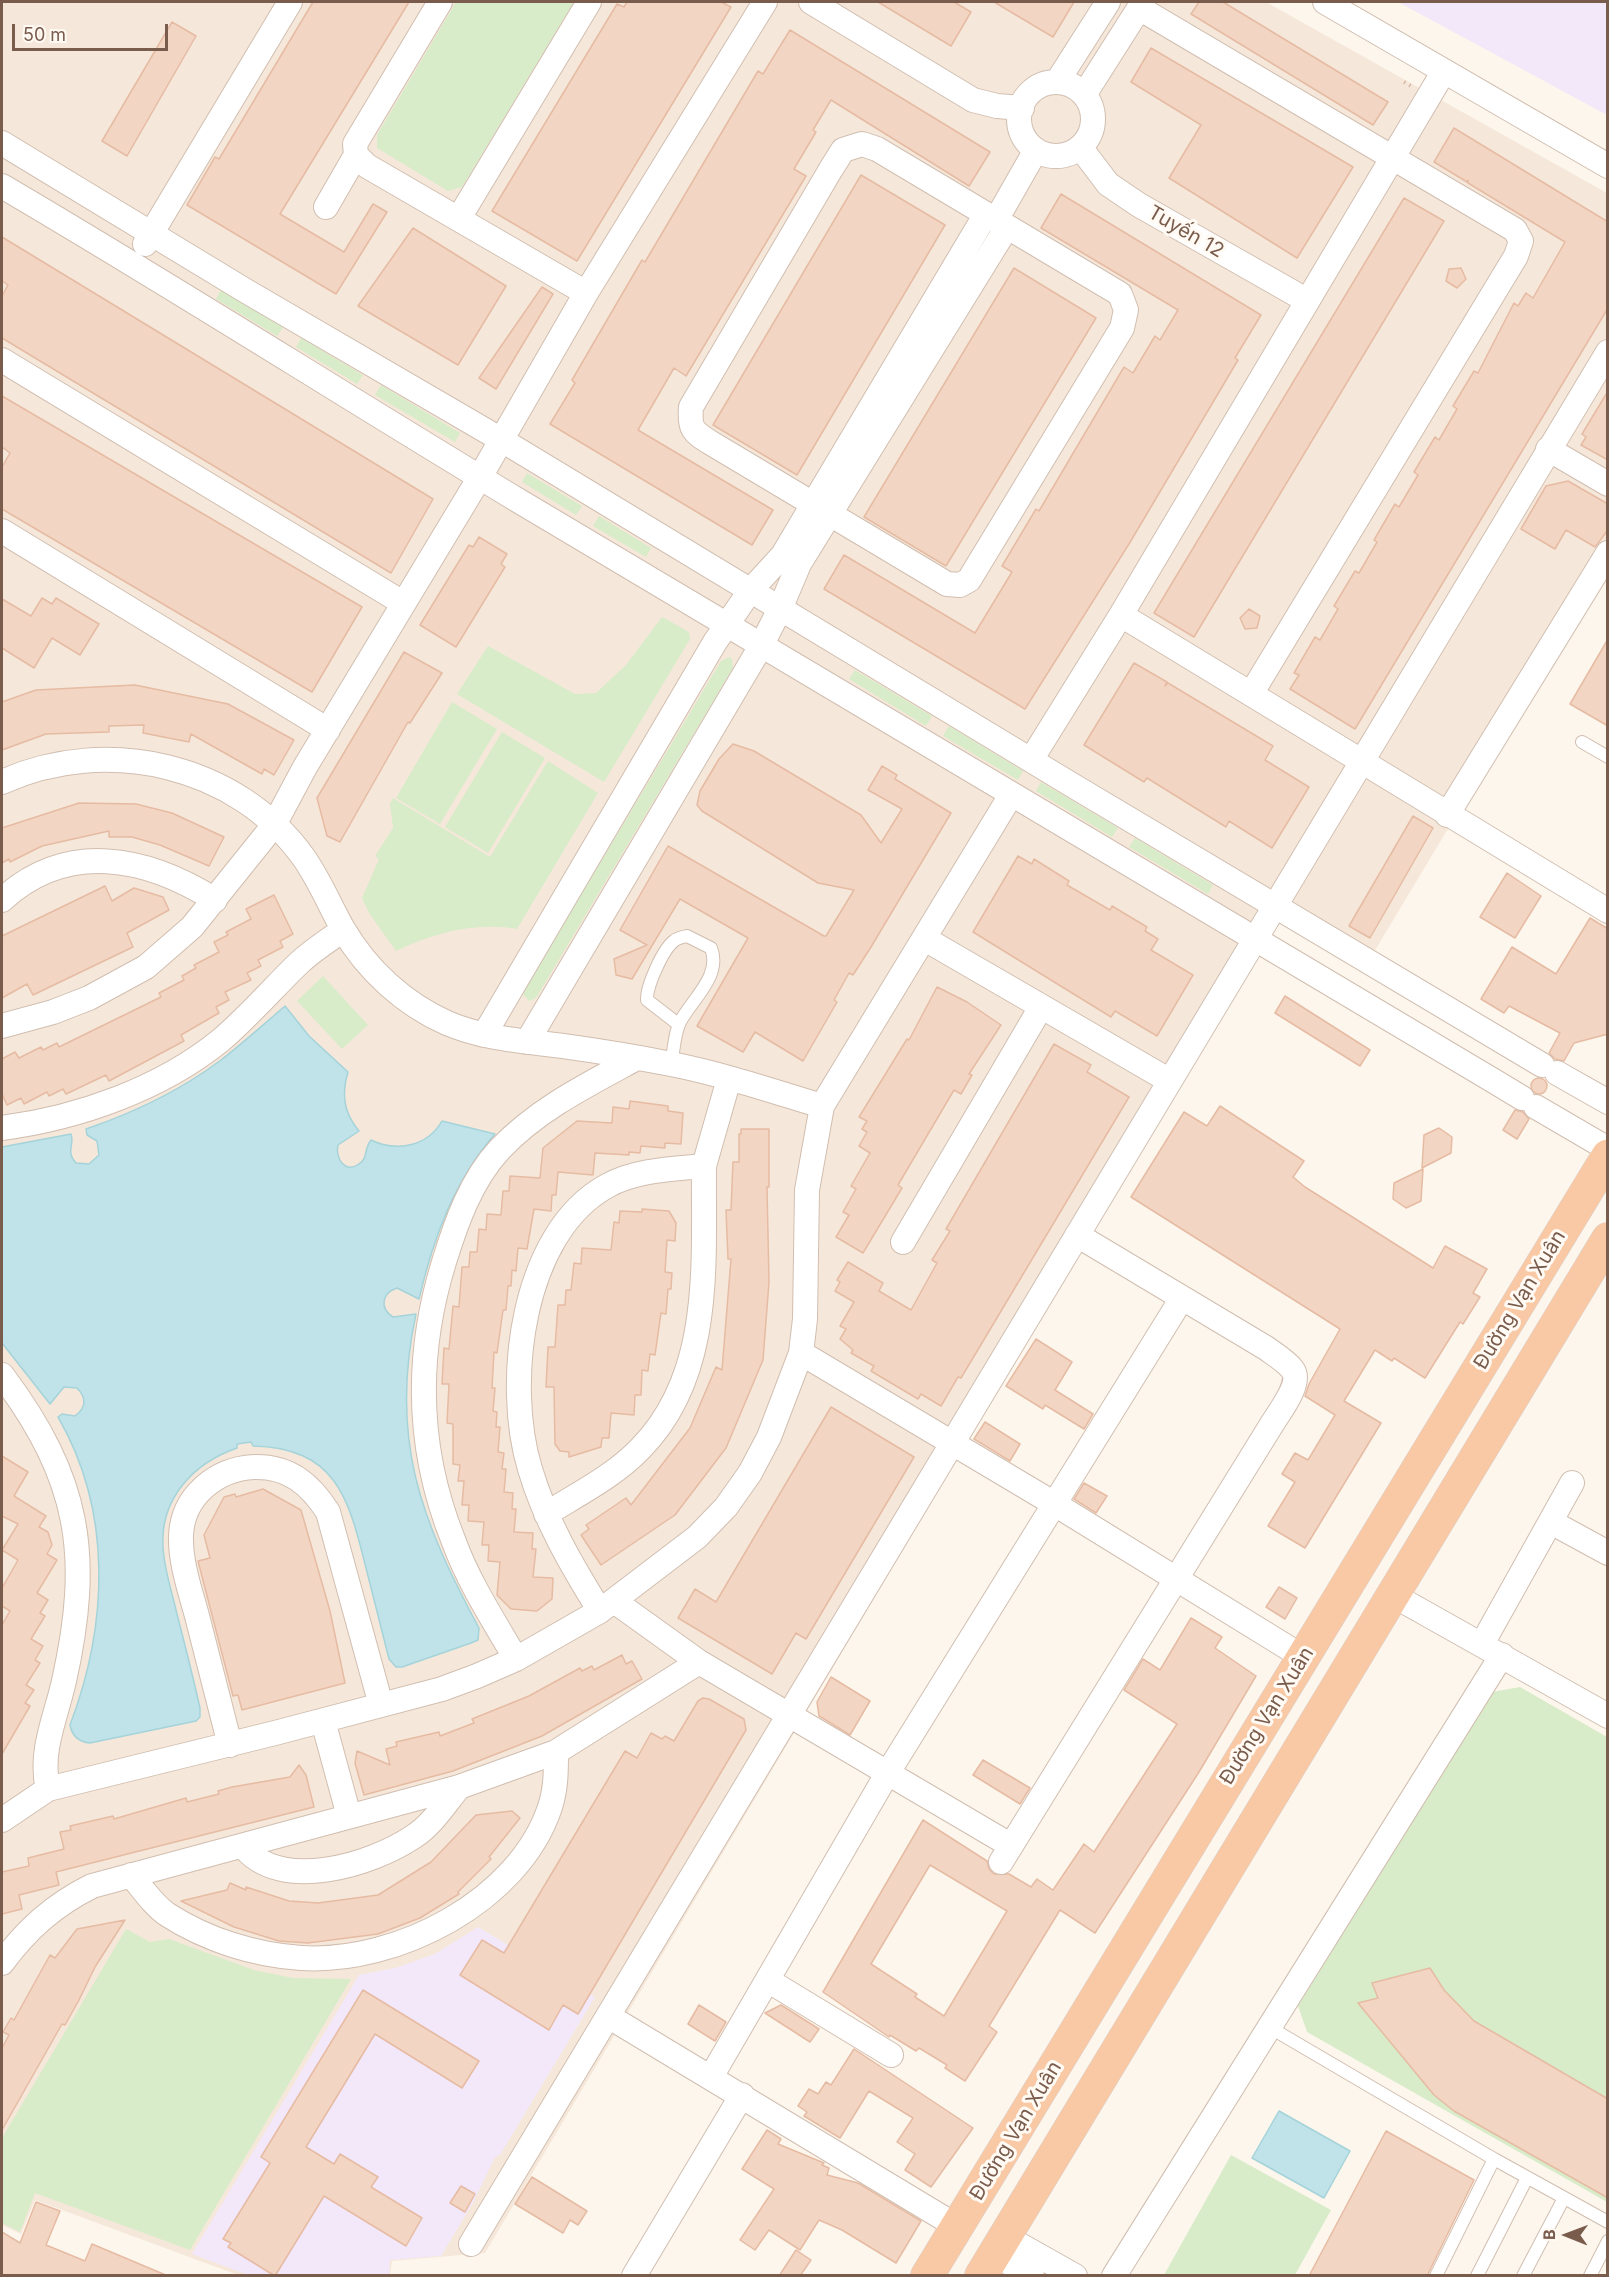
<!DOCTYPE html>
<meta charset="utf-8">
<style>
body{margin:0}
#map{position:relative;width:1609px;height:2277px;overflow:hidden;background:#fdf6ec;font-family:Inter,sans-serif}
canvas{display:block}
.frame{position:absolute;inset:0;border:3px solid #7a5c4d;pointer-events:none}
.north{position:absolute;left:1537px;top:2205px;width:60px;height:60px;-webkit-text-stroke:4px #fffaf3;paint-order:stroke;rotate:271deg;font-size:16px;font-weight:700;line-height:24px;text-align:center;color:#7a5c4d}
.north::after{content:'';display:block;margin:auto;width:21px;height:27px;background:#7a5c4d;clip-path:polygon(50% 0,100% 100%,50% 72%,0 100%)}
.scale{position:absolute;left:12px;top:24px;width:156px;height:27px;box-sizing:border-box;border:3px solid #7a5c4d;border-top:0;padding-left:8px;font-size:18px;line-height:21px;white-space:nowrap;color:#7a5c4d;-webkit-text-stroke:4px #fffaf3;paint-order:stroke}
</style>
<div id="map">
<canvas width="1609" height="2277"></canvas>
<div class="frame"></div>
<div class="north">B</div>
<div class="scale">50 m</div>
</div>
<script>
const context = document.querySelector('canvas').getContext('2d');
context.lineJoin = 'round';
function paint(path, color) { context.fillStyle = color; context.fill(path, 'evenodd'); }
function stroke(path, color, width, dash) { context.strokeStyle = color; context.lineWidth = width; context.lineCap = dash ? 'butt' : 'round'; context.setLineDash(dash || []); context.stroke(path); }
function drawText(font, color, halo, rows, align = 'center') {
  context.font = font + ' Inter,sans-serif'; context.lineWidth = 6; context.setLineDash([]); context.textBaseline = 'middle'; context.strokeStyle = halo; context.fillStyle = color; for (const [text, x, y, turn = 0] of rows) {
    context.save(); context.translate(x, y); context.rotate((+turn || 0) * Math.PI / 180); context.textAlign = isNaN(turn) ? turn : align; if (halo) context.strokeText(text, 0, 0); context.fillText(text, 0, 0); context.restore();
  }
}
paint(new Path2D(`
 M2 2H1266L1607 193V564L1374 952 1289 900 485 2253 392 2261 390 2275H238L35 2200 21 2234 2 2225Z`), '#f5e8da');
paint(new Path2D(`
 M1398 2H1607V115Z
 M478 1927 595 1997 500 2155 495 2157 474 2201 441 2256 390 2260 389 2275 251 2276 192 2254 359 1975 395 1968 435 1954Z`), '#f3e8fa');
paint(new Path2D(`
 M456 2H574L462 187 448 191 377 148V135Z
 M221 290 283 327 277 336 216 299Z
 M301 338 363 375 357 384 296 347Z
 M381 385 460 433 455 442 375 395Z
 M527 473 582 506 576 515 522 482Z
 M599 516 651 548 646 557 593 526Z
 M662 617 689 632 690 639 604 782 457 694 488 646 575 694 596 693 626 665Z
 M729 657 732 659 733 668 536 998 529 1001 523 994 524 990 721 661Z
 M855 670 932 716 926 726 849 679Z
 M452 702 497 729 440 824 396 798Z
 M949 726 1023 771 1018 780 943 736Z
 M502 732 545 758 488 853 445 827Z
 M548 761 598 793 517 929C475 922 434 933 396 951L369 913 362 898 379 859 375 856 393 828 390 804 393 798 490 857Z
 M1041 782 1118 828 1112 837 1036 791Z
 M1135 838 1213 885 1208 894 1129 847Z
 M323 976 368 1025 342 1049 297 1001Z
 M1520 1687 1607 1737V2202L1307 2032 1298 2006 1492 1692Z
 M126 1929 150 1942 169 1939 254 1970 293 1978 351 1979 190 2250 35 2193 20 2232 2 2223V2138Z
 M1231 2155 1331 2210 1295 2275H1164Z`), '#d8ecc9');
const water = new Path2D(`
 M285 1006 309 1036 348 1072C341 1095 344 1113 359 1131L338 1145C335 1157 344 1174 359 1164 368 1159 364 1148 371 1140 396 1152 427 1147 442 1121L495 1134C454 1181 433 1239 419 1299L397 1288C382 1293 379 1308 393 1317L416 1314C389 1439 421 1520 479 1628L478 1640 471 1643 402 1667H396L389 1659C381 1627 373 1596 365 1564 348 1496 335 1448 253 1446L251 1442 237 1444V1448C194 1463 160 1498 163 1547 164 1569 172 1592 177 1614 185 1645 193 1677 200 1708V1717L196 1721 90 1743C79 1742 72 1736 70 1725 108 1625 113 1512 58 1417L62 1414 75 1416C86 1408 87 1398 77 1388L64 1387 50 1404 2 1343V1147L71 1134C75 1145 65 1151 76 1163L89 1164 99 1155 97 1141 87 1135 86 1129C133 1113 181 1090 221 1060 243 1043 264 1024 285 1006Z
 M1279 2111 1350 2151 1324 2198 1252 2158Z`);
paint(water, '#bfe3e8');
stroke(water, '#a5d3da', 1.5);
const building = new Path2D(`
 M313 2H409L280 214 344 252 373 204 387 212 336 294 187 205 215 157 219 159Z
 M627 2H721L731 7 577 261 492 211 617 4 624 7Z
 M878 2H954L971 12 951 46Z
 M994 2H1074L1053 37Z
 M1199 2H1223L1388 102 1373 125 1191 14Z
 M172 22 196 36 127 156 102 141Z
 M790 30 990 152 969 186 831 100 813 130 816 132 794 169 806 176 686 376 674 368 638 430 773 510 752 545 550 424 575 383 572 380 642 260 645 262 758 71 763 74Z
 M1151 48 1353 167 1297 258 1169 178 1201 125 1131 82Z
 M1454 128 1608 222V308L1355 729 1290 689 1299 675 1294 673 1315 637 1320 640 1338 609 1334 606 1355 571 1359 573 1377 542 1374 540 1395 504 1399 507 1418 475 1414 472 1435 437 1439 440 1457 409 1453 406 1474 371 1478 373 1514 303 1518 306 1526 293 1533 298 1565 242 1468 183V180L1467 182 1434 162Z
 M861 175 945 225 797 475 713 425Z
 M1061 194 1261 315 1235 358 1238 360 1129 544 1025 709 824 589 844 555 975 633 1012 572 1002 566 1036 509 1039 511 1124 367 1133 373 1155 336 1160 340 1178 310 1041 228Z
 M1404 198 1444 221 1194 637 1154 613Z
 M413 228 506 286 458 365 358 306Z
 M2 237 433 499 391 573 2 338V296L8 285 2 281Z
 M1014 268 1096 318 946 566 864 517Z
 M1461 268 1466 279 1457 288 1446 281 1449 269Z
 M542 287 553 294 496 389 479 378Z
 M1608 391V460L1581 445 1586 437 1582 434Z
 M2 396 362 607 312 692 2 509V467L10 453 2 447Z
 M1568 481 1608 504V530L1595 547 1566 530 1555 549 1521 529 1546 486Z
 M479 537 507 554 501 564 505 567 456 647 420 625 469 545 473 547Z
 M42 598 52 604 56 598 99 624 80 655 52 638 34 668 2 648V599L31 616Z
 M1249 609 1260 616 1257 628 1245 629 1240 618Z
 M1608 639V726L1570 704Z
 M404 652 442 673 410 723 408 722 340 842 327 836 317 798Z
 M1134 663 1167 682 1165 686 1168 683 1273 746 1265 760 1309 787 1272 848 1229 821 1226 827 1147 778 1144 782 1084 745Z
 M135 685 228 704 294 740 274 775 264 769 262 774 191 734 189 742 143 733 144 725 109 726V732L46 734 2 750V702L36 690Z
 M733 744 754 751 861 815 881 843 902 809 868 790 882 766 897 775 895 779 951 813 871 947 853 975 849 973 834 1000 837 1002 803 1061 755 1032 743 1052 697 1026 748 938 680 899 632 979 616 975 614 959 647 945 620 930 668 846 824 936H826L854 890 818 883 702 811 697 805 700 791 719 759Z
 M79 803 136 804 172 813 224 837 209 866 160 845 132 837H109V831L42 846 10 862 9 859 2 863V828Z
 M1413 816 1433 828 1370 938 1349 926Z
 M1018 856 1032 864 1034 859 1069 881 1067 885 1110 910 1112 906 1147 927 1145 931 1158 939 1151 950 1193 975 1157 1036 1115 1011 1111 1017 973 932Z
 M1507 873 1541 896 1515 938 1480 917Z
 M105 886 112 901 134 888 163 897 169 910 127 933 133 947 33 995 27 984 2 998V936Z
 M274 895 293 934 280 941 283 947 258 960 261 966 247 973 251 980 225 992 229 1000 216 1007 219 1013 181 1035 184 1041 109 1081 106 1075 66 1094 63 1089 49 1096 47 1092 24 1104 21 1098 7 1105 2 1094V1059L15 1052 19 1058 41 1047 43 1050 57 1043 59 1047 161 997 159 993 184 980 182 976 196 968 194 965 219 952 214 942 228 935 226 932 251 919 246 909Z
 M1590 918 1608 929V1034L1574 1043 1564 1061 1555 1059 1549 1053 1560 1033 1509 1006 1504 1013 1481 999 1512 947 1556 974Z
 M937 987 967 1002 1001 1025 969 1074 972 1075 961 1094 954 1090 898 1185 902 1188 863 1253 836 1237 849 1215 843 1212 856 1189 851 1186 870 1153 859 1146 867 1132 862 1129 867 1121 859 1117 907 1039 909 1040Z
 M1285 996 1370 1050 1360 1066 1275 1013Z
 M1054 1044 1091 1065 1087 1072 1129 1097 961 1378 958 1377 941 1406 921 1394 918 1399 871 1371 874 1366 851 1353 853 1350 840 1339 846 1329 840 1326 854 1302 835 1291 840 1282 837 1280 848 1262 883 1283 879 1291 911 1310 937 1263 932 1260 950 1231 946 1229Z
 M1531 1086a8 8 0 1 1 16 0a8 8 0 1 1-16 0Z
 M630 1101 668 1106V1111L683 1113 681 1144 665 1143V1148L641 1146 640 1153 629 1152V1155L595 1153 593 1175 558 1172 556 1195H552L551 1211 534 1209 527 1249 518 1248 516 1271 512 1270 511 1286H508L506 1310H503L497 1353 494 1352 492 1388H495L493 1411 497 1412 496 1427H500L498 1452 504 1453 502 1469H506L504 1492 513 1493 512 1509H516L514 1532 533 1533 532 1549H536L533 1577 553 1578 552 1599 537 1611 511 1609 497 1595 500 1562 488 1561 489 1545H482L484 1522 468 1521 469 1505H462L464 1481H458L460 1465 453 1464V1424L447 1423 449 1384H442L444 1348 449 1349 453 1306 459 1307 462 1267H469L470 1252H477L479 1229 486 1230 487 1214 501 1215 503 1191H509L510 1176 540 1178 543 1148 577 1121 612 1123 613 1107 629 1109Z
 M1220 1106 1304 1161 1293 1177 1305 1187 1433 1268 1445 1246 1487 1269 1473 1293 1480 1297 1463 1324 1460 1322 1425 1378 1394 1358 1392 1361 1375 1350 1344 1401 1381 1423 1305 1548 1268 1526 1295 1482 1282 1474 1295 1453 1308 1460 1335 1415 1305 1396 1309 1384 1340 1329 1131 1197 1184 1112 1207 1126Z
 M1515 1110 1523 1112 1529 1119 1517 1139 1503 1130Z
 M1439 1128 1452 1137 1451 1153 1422 1168 1424 1135Z
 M741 1129H769V1187H767L769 1282 763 1360 726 1448 675 1515 601 1565 581 1535 589 1529 586 1525 626 1498 631 1505 690 1428 716 1367 722 1370 731 1259H728L726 1210H731L733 1162H739V1134H741Z
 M1423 1169 1421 1201 1406 1208 1393 1199 1394 1183Z
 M642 1209 669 1211 676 1223 675 1241 667 1240 665 1272 672 1273 671 1289H668L666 1314 661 1313 655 1355 650 1354 648 1371 642 1370 641 1395H635L634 1415 611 1413 609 1438H602L601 1447 569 1457V1452L560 1451 555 1444 554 1387H546L548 1347H555L558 1305H565L566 1290H571L574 1263 581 1264 582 1248 611 1250 614 1222 619 1223 620 1211 642 1212Z
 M1036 1339 1072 1362 1055 1390 1093 1414 1084 1429 1045 1405 1043 1409 1006 1386Z
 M831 1407 914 1457 806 1639 796 1633 772 1674 678 1618 695 1589 716 1602Z
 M985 1422 1020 1444 1010 1461 974 1439Z
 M2 1456 28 1472 14 1496 46 1516 39 1527 48 1532 52 1545 47 1554 57 1560 37 1593 48 1600 40 1613 45 1616 31 1639 43 1646 35 1660 40 1663 26 1685 34 1690 25 1703 30 1706 2 1754V1625L10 1611 2 1606V1588L18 1560 2 1550 18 1524 2 1516Z
 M1084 1483 1107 1496 1096 1513 1074 1499Z
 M263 1489 301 1510 330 1611 345 1683 242 1710 238 1695 233 1696 198 1561 210 1558 204 1535 224 1497 235 1494 236 1497Z
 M1279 1587 1297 1598 1285 1619 1266 1607Z
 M1191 1618 1222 1637 1215 1648 1256 1676 1199 1772 1095 1933 1060 1910 989 2026 997 2032 965 2081 945 2068 947 2065 919 2048 916 2051 890 2035 889 2037 823 1992 923 1820 987 1861 989 1869 994 1874H1009L1031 1887 1037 1879 1053 1890 1084 1844 1094 1852 1177 1724 1124 1690 1143 1659 1160 1670ZM930 1865 1007 1911 944 2016 915 1997 917 1994 871 1964Z
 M622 1655 626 1664 632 1661 642 1679 542 1736 453 1771 364 1795 355 1763 357 1751 390 1765 386 1749 397 1746 396 1742 439 1732 440 1736 474 1723 472 1719 529 1696 580 1668 582 1671 592 1666 594 1670Z
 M831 1677 870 1701 850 1735 819 1716 817 1702Z
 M703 1698 709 1699 744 1719 746 1730 578 2014 563 2005 549 2030 460 1975 482 1940 504 1953 625 1751 637 1758 651 1733 662 1739 665 1736 674 1741 698 1701Z
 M983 1760 1030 1788 1020 1804 973 1775Z
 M299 1765 306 1775 314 1807 56 1872 59 1885 19 1895 22 1909 2 1914V1872L29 1866 28 1858 64 1849 60 1832 71 1830 70 1826 113 1816 114 1819 186 1798 187 1802 219 1794 218 1791 232 1787 290 1777Z
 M512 1811 520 1818 489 1857 491 1859 458 1892 459 1894 420 1918 378 1934 308 1943 279 1941 234 1927 181 1901 227 1890 230 1883 246 1890V1887L289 1901 318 1903 378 1895 431 1862 476 1815Z
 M125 1920 95 1967 79 2000 65 2025 62 2024 2 2130V2048L9 2035 3 2032 11 2018 14 2020 50 1955 55 1958 77 1929Z
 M1430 1968 1444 1990 1474 2021 1608 2099V2198L1454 2111 1434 2095 1358 2003 1378 1998 1372 1983Z
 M363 1990 479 2061 462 2088 375 2034 306 2147 334 2164 340 2154 378 2177 371 2187 422 2218 406 2246 324 2196 275 2276 228 2247 231 2243 223 2239 270 2163 261 2157Z
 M699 2005 726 2022 715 2041 688 2024Z
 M781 2005 819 2029 810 2042 765 2013Z
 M854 2049 973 2128 931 2187 905 2170 915 2154 897 2142 913 2118 869 2091 840 2138 804 2116 807 2112 798 2106 809 2089 818 2094 826 2082 831 2085Z
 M767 2130 781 2139 778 2144 824 2163 822 2165 829 2168 827 2175 858 2183 921 2221 896 2263 842 2230 819 2220 800 2250 769 2230 755 2250 740 2240 774 2189 742 2169Z
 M1386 2131 1474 2180 1427 2276H1309Z
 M532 2177 587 2211 578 2225 570 2220 563 2233 515 2204Z
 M461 2186 475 2194 465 2212 450 2203Z
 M36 2202 60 2211 46 2245 85 2261 92 2244 168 2276H2V2232L20 2243Z
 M796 2250 811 2260 800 2276H779Z`);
paint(building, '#f3d5c3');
stroke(building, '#e6bba3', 1.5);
const service = new Path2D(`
 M1582 742 1608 757
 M671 1064C674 1051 674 1034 680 1022 692 999 722 976 711 948L687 936C683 937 677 938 674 941 663 949 646 987 647 1000L678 1024
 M1269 2027 1494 2159 1608 2222
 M1436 2276 1494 2159
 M1477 2276 1527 2178
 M1523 2276 1564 2198
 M1590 2276 1608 2241`);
const minor = new Path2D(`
 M440 2 355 144 356 155 367 166 586 293
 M811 2 973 100 997 106 1022 108
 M1325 2 1608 166
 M1139 8 1515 230 1521 241 1516 256 1251 694
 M1057 82 1108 2
 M1019 119a37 37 0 1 1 74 0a37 37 0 1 1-74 0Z
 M1084 95 1143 2
 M2 143 246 291 500 439 1072 785 1542 1065
 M862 144 877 149 1120 294 1126 310 1122 328 969 580 960 585 947 584 711 443C693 432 689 429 691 407L831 169 843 150Z
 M1080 147 1108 184 1139 205 1306 300
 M2 186C176 288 346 397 519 501 853 701 1189 897 1522 1098
 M326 207 356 155
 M459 218 589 2
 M996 220 1036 150
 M145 244 290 2
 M2 360 403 603
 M1548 449 1608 484
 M2 531 328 730
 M1121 615 1608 911
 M1031 760 1121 615 1444 71
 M2 782C106 735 237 764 304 858 320 881 330 906 343 929 367 970 404 1004 447 1023 484 1039 524 1041 563 1046 599 1051 636 1057 671 1064 722 1074 772 1091 822 1106
 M1447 815 1608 553
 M2 900C67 840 147 857 215 900
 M925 939 1170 1081
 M2 1026 53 1012 89 998 146 967 192 927 274 825 305 767 480 477 586 293 765 2
 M484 1035 715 642 750 591 783 555 986 214
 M527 1042 761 646 780 609 799 564 1007 227
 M1557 1073 1608 1102
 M1536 1107 1608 1149
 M2 1128C78 1118 161 1089 221 1040 249 1016 273 988 299 963 313 950 329 940 343 930
 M704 1166 729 1079
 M903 1242 1041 1007
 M801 1353 1053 1503 1303 1657
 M2 1375C80 1479 92 1555 64 1681 56 1717 39 1752 48 1789
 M546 1514C578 1494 614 1476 640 1449 714 1374 703 1263 704 1166 672 1169 635 1170 607 1186 521 1233 504 1384 530 1469 545 1520 572 1566 600 1611
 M1551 1522 1608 1553
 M1391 1594 1608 1716
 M614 1601 699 1662 1010 1845
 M1482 1644 1572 1483
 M516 1659C494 1621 469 1583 454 1542 417 1451 415 1356 444 1262 456 1223 471 1180 500 1149 538 1109 587 1085 635 1059
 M323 1721 349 1816
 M230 1745C219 1702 208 1659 197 1616 190 1590 180 1562 181 1535 183 1496 216 1469 254 1467 289 1466 310 1484 328 1512L381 1705
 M2 1820 48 1789 275 1733 442 1689 477 1676 516 1659 600 1611 697 1537 726 1507 750 1473 769 1437 801 1353 805 1319 807 1190 822 1106 1011 795
 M243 1846C280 1893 371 1865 413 1837 432 1825 445 1804 459 1787
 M1001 1862 1272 1424C1280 1411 1303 1382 1292 1369 1286 1361 1274 1354 1266 1348L1077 1235
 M131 1875C142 1888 154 1906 168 1915 207 1940 255 1955 301 1958 397 1964 519 1901 550 1807 556 1789 556 1771 556 1752
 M2 1963C27 1929 54 1905 92 1886L459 1787 556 1752 699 1662
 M769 1981 891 2055
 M608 2016 958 2227
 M711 2077 887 1774 1182 1298
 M1004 2236 1075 2276
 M471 2244 1608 352
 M994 2254 1032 2276
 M634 2276 742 2095
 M1114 2276 1502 1655`);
const trunk = new Path2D(`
 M927 2276 1608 1156
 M981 2276 1608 1239`);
stroke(service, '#d1beb0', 14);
stroke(minor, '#d1beb0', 26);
stroke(trunk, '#dad1cd', 34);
stroke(new Path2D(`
 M1404 82 1411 86`), '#d9b8a5', 4, [1.5, 4.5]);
stroke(service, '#fff', 12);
stroke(minor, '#fff', 24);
stroke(trunk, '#f9c8a4', 33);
drawText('20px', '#7a5c4d', '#fffaf3', [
 ["Tuyến 12",1186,232,30],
 ["Đường Vạn Xuân",1520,1300,-59],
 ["Đường Vạn Xuân",1267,1716,-58],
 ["Đường Vạn Xuân",1016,2131,-59]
]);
</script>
